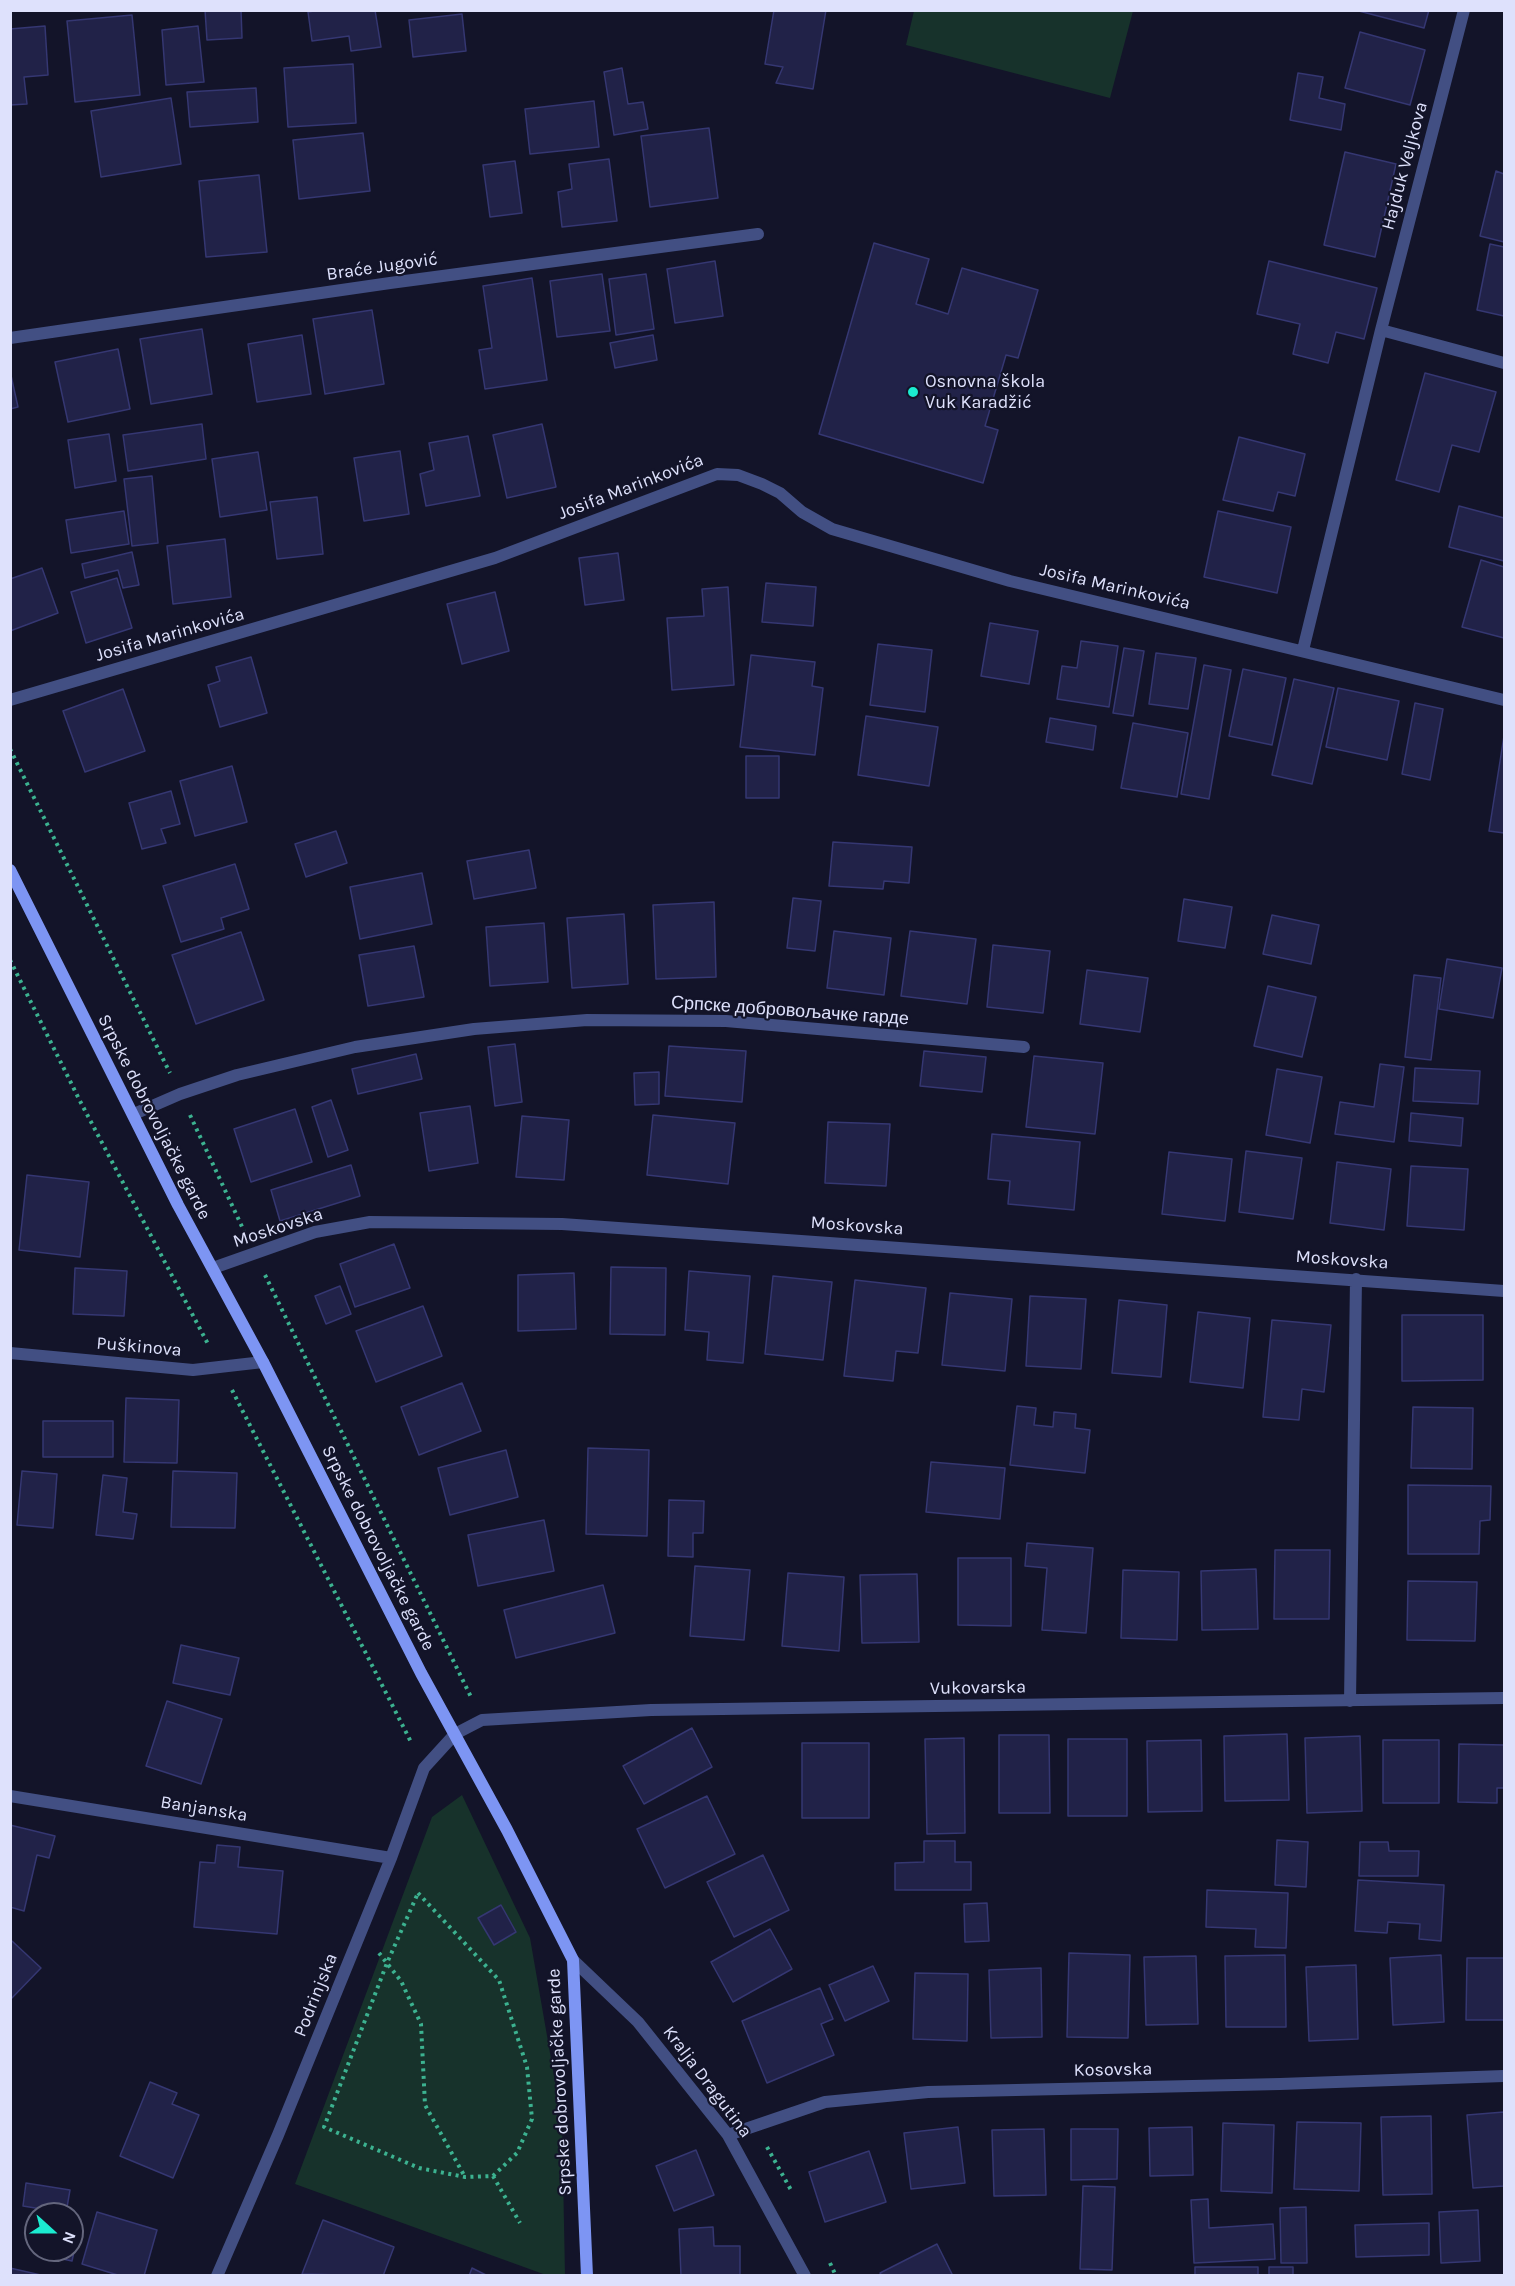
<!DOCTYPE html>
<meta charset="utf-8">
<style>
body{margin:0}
#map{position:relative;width:1515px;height:2286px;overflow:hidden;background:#131429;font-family:Karla,sans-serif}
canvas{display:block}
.frame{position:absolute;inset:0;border:12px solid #dee1fc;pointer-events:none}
.north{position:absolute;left:24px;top:2202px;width:60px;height:60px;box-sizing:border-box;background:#131429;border:2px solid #64667d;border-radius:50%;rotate:111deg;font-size:16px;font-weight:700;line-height:24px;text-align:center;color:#dee1fc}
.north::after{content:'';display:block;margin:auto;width:21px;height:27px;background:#1bebd0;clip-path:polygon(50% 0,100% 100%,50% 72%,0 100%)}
</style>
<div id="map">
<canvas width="1515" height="2286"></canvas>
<div class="frame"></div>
<div class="north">N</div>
</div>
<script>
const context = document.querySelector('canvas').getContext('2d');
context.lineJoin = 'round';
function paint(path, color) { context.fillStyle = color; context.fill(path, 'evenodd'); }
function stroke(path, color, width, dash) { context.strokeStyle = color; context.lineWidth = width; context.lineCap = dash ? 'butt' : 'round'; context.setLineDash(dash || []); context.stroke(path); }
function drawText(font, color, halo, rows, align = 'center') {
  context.font = font + ' Karla,sans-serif'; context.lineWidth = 4.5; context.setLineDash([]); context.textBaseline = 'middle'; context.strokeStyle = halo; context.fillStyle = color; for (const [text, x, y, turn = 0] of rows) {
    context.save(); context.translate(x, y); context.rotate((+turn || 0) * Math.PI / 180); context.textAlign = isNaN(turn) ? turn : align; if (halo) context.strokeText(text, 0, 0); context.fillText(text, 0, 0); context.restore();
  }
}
paint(new Path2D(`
 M914 11 915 10 1133 11 1110 98 906 45Z
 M462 1795 530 1938 562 2122 565 2275H546L295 2184 432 1817Z`), '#17322b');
const building = new Path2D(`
 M205 10H241L242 38 207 40Z
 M320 10H375L381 47 351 51 349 36 312 41 308 12Z
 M774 10H826L813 89 776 83 783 67 765 64Z
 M1355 10H1429L1424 28Z
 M462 14 466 51 413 57 409 20Z
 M132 15 140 95 75 102 67 21Z
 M45 26 48 75 24 77 27 104 10 105V29Z
 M198 26 204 82 166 85 162 30Z
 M1360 32 1425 50 1410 105 1345 88Z
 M353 64 356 123 288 127 284 68Z
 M622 68 628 104 643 102 648 129 614 135 604 72Z
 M1298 73 1323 77 1319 98 1345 104 1341 130 1290 120Z
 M256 88 258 122 190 127 187 92Z
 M171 98 181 164 101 177 91 111Z
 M594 101 599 147 530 154 525 109Z
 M709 128 718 198 650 207 641 136Z
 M363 133 370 191 299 199 293 140Z
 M1345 152 1396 164 1375 257 1324 245Z
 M609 159 617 221 562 227 558 192 572 189 569 164Z
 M515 161 522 213 490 217 483 165Z
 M1496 171 1504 174V242L1480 236Z
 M259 175 267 252 206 257 199 181Z
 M874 243 929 259 916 304 948 314 962 268 1038 290 1018 358 1006 355 985 426 998 430 983 483 819 434Z
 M1490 244 1504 247V316L1477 310Z
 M715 261 723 316 675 323 667 269Z
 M1269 261 1377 288 1364 339 1336 332 1328 363 1293 354 1300 324 1257 314Z
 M602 274 610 331 557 337 550 281Z
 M646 274 654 329 616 335 609 279Z
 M532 278 547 380 485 389 479 350 492 348 483 286Z
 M372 310 384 384 325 394 313 319Z
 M202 329 212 394 151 404 140 339Z
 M302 335 311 394 257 402 248 344Z
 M653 335 657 360 615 368 610 343Z
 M118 349 130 409 68 422 55 362Z
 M10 371 18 407 10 409Z
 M1425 373 1496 392 1479 452 1452 445 1439 492 1396 480Z
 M202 424 206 459 128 471 123 435Z
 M542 424 556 487 507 498 493 435Z
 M109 434 116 481 75 488 68 440Z
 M468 436 480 496 426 506 420 474 434 470 429 443Z
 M1239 437 1305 454 1295 496 1278 492 1273 511 1223 500Z
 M400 451 409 514 364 521 354 458Z
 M258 452 267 510 220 517 212 459Z
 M152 476 158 543 132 546 124 479Z
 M317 497 323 554 277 559 270 502Z
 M1459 506 1504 518V561L1449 547Z
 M124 511 129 544 71 553 66 520Z
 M1218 511 1291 527 1277 593 1204 577Z
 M225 539 231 597 173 604 167 546Z
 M132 552 139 585 123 588 118 570 85 578 82 564Z
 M618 553 624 600 585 605 579 558Z
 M1481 560 1504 567V638L1462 627Z
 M42 568 58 613 10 631V579Z
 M117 578 132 628 86 643 71 592Z
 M766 583 816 587 813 626 762 622Z
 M728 587 734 685 672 690 667 618 704 616 702 589Z
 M495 592 509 651 462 664 447 604Z
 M990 623 1038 631 1029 684 981 676Z
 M1081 641 1118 646 1109 707 1057 699 1062 666 1077 668Z
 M878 644 932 650 925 712 870 705Z
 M1124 648 1144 651 1133 716 1113 713Z
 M1156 653 1196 658 1188 709 1149 704Z
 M751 655 815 662 812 686 823 688 815 755 740 747Z
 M251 657 267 713 220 727 208 685 220 681 216 667Z
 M1204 665 1231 670 1209 799 1181 794Z
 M1243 669 1286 678 1272 745 1229 736Z
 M1294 679 1334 688 1312 784 1272 775Z
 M1338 688 1399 701 1387 760 1326 747Z
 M123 689 145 751 85 772 63 711Z
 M1415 703 1443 709 1430 780 1402 774Z
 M866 716 938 727 929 786 858 775Z
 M1050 718 1096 726 1093 750 1046 742Z
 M1133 723 1188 733 1177 797 1121 788Z
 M1504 736V833L1489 831Z
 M746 756H779V798H746Z
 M232 766 247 822 195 836 180 781Z
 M171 791 180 824 161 829 166 843 142 849 129 803Z
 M336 831 347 863 306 877 295 844Z
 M833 842 912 847 909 883 884 881 883 889 829 886Z
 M529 850 536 888 474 899 467 861Z
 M235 864 249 909 221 918 224 929 181 942 163 886Z
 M422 873 432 924 360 939 350 887Z
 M793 898 821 901 815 951 787 948Z
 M1184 899 1232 907 1225 948 1178 941Z
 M714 902 716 977 656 979 653 905Z
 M624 914 628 984 572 988 567 918Z
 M1272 915 1319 925 1311 964 1263 954Z
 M544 923 548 982 490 986 486 927Z
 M834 931 891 938 884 995 827 988Z
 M910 931 976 939 967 1004 901 996Z
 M241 932 264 1000 196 1024 172 955Z
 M993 945 1050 951 1043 1013 987 1007Z
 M414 946 424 997 368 1006 359 955Z
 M1447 959 1502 968 1493 1018 1439 1009Z
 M1087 970 1148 978 1140 1032 1080 1024Z
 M1414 975 1441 978 1431 1060 1405 1057Z
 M1268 986 1316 997 1302 1057 1254 1046Z
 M515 1044 522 1102 495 1106 488 1047Z
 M669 1046 746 1051 742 1102 665 1096Z
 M924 1051 986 1057 982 1092 920 1086Z
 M416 1054 422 1079 358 1094 352 1069Z
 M1034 1056 1103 1063 1095 1134 1026 1127Z
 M1380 1064 1404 1067 1394 1142 1335 1134 1340 1102 1374 1107Z
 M1415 1068 1480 1071 1478 1104 1413 1101Z
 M1277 1069 1322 1077 1310 1143 1266 1135Z
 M659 1072V1104L635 1105 634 1073Z
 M331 1100 348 1150 328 1157 312 1107Z
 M470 1106 478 1163 429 1171 420 1113Z
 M295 1109 312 1162 251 1182 234 1129Z
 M1411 1113 1463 1118 1461 1146 1409 1141Z
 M653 1115 735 1123 728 1184 647 1175Z
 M522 1116 569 1120 564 1180 516 1177Z
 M828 1122 890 1124 886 1186 825 1183Z
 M992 1134 1080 1142 1074 1210 1008 1204 1010 1181 988 1179Z
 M1246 1151 1302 1158 1293 1219 1239 1212Z
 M1169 1152 1232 1159 1225 1221 1162 1214Z
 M1337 1162 1391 1169 1384 1230 1330 1223Z
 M351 1165 360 1196 280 1221 271 1190Z
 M1411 1166 1468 1169 1464 1230 1407 1226Z
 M27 1175 89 1182 80 1257 19 1250Z
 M394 1244 410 1288 355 1307 340 1264Z
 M611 1267 666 1268 665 1335 610 1334Z
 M75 1268 127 1271 124 1316 73 1314Z
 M689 1271 750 1276 743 1363 707 1360 709 1332 685 1330Z
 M574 1273 576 1329 518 1331V1275Z
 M773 1276 832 1282 823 1360 765 1354Z
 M855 1280 926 1288 918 1353 896 1351 893 1381 844 1376Z
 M340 1286 351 1314 326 1324 315 1296Z
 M950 1293 1012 1299 1005 1371 942 1365Z
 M1030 1296 1086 1299 1081 1369 1026 1366Z
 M1119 1300 1167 1305 1161 1377 1112 1373Z
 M423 1306 442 1356 376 1382 356 1331Z
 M1198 1312 1250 1318 1243 1388 1190 1382Z
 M1402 1315H1483V1380L1402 1381Z
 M1272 1320 1331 1325 1324 1392 1302 1389 1299 1420 1263 1417Z
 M462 1383 481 1431 419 1455 401 1407Z
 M126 1398 179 1400 177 1463 124 1462Z
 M1017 1406 1036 1408 1034 1425 1053 1427 1054 1412 1076 1414 1075 1428 1090 1430 1085 1473 1010 1465Z
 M1413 1407 1473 1408 1472 1469 1411 1468Z
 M43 1421H113V1457H43Z
 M588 1448 649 1450 647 1536 586 1534Z
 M506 1450 518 1497 450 1515 438 1468Z
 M931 1462 1005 1468 1000 1519 926 1512Z
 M22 1471 57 1474 53 1528 17 1525Z
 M173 1471 237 1473 235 1528 171 1527Z
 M103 1475 127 1478 123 1512 137 1514 133 1539 96 1535Z
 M1408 1485 1491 1486 1490 1520 1480 1521 1479 1554H1408Z
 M669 1500 704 1501 703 1533H693V1557L668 1556Z
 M544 1520 554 1571 478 1586 468 1535Z
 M1027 1543 1093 1548 1086 1633 1042 1630 1047 1568 1025 1566Z
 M1275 1550H1330L1329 1619H1274Z
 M958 1558H1011V1626L958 1625Z
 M695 1566 750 1570 744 1640 690 1636Z
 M1256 1569 1258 1629 1202 1630 1201 1571Z
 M1123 1570 1179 1572 1177 1640 1121 1638Z
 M788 1573 844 1577 839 1651 782 1646Z
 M917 1574 919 1642 862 1643 860 1575Z
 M1408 1581 1477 1582 1475 1641 1407 1640Z
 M603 1585 615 1633 516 1658 504 1610Z
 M181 1645 239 1658 230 1695 173 1683Z
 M167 1701 222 1719 201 1784 146 1766Z
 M692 1728 712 1767 644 1804 623 1766Z
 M1287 1734 1289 1800 1225 1801 1224 1736Z
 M999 1735H1049L1050 1813H999Z
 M1360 1736 1362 1811 1307 1813 1305 1738Z
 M964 1738 965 1833 927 1834 925 1739Z
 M1068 1739H1127V1816H1068Z
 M1201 1740 1202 1811 1148 1812 1147 1741Z
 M1383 1740H1439V1803H1383Z
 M802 1743H869V1818H802Z
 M1459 1744 1504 1745V1788H1497V1803L1458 1802Z
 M707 1796 735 1854 665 1888 637 1829Z
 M10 1825 55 1836 49 1858 37 1855 24 1911 10 1907Z
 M1277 1840 1308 1842 1306 1887 1275 1885Z
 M924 1841H955V1862H971V1890H895V1863L924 1862Z
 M1360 1842H1388L1389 1851H1419L1418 1876H1359Z
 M217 1845 240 1847 238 1867 283 1871 277 1934 194 1927 200 1862 215 1863Z
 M763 1855 789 1910 734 1937 707 1882Z
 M1358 1880 1444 1885 1441 1941 1419 1939 1420 1924 1388 1922 1387 1933 1355 1931Z
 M1207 1890 1288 1893 1286 1948 1255 1947 1256 1929 1206 1927Z
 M987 1903 989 1941 965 1942 964 1904Z
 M501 1905 516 1932 494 1945 478 1918Z
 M770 1929 792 1969 733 2002 711 1962Z
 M12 1941 41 1968 10 2000V1943Z
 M1069 1953 1130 1955 1128 2038 1067 2037Z
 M1285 1955 1286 2027H1226L1225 1956Z
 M1441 1955 1444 2022 1393 2025 1390 1958Z
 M1196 1956 1198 2024 1146 2025 1144 1957Z
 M1467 1958H1504V2020H1466Z
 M1356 1965 1358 2039 1309 2041 1306 1967Z
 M873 1966 889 2001 845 2021 829 1985Z
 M1041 1968 1042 2037 991 2038 989 1970Z
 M915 1973 968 1974 967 2041 913 2039Z
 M820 1988 833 2019 821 2024 834 2055 767 2083 742 2021Z
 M150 2082 177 2093 172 2104 199 2115 173 2178 120 2156Z
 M1504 2112V2186L1473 2188 1467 2115Z
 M1431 2116 1432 2194 1383 2195 1381 2117Z
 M1297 2122 1361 2123 1359 2191 1294 2189Z
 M1223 2123 1274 2125 1272 2193 1221 2191Z
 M958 2127 965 2183 911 2189 904 2133Z
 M1192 2127 1193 2175 1150 2176 1149 2128Z
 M1044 2129 1046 2195 994 2196 992 2130Z
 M1071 2129H1118L1117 2179 1071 2180Z
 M696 2150 714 2195 674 2211 656 2166Z
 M869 2151 886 2202 825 2222 809 2172Z
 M26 2183 70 2190 66 2213 23 2206Z
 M1083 2186 1115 2187 1112 2270 1080 2269Z
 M1208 2199 1209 2228 1273 2224 1275 2259 1194 2263 1191 2200Z
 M1306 2207 1307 2263H1281L1280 2208Z
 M1478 2210 1480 2261 1441 2263 1439 2212Z
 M97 2212 157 2230 144 2276H121L82 2264Z
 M323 2220 394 2247 383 2276 302 2274Z
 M72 2223 80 2225 72 2261 40 2254 41 2250H72Z
 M1429 2223V2255L1356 2257 1355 2225Z
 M713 2227 714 2246H740V2276H681L679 2229Z
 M937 2244 953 2276H882L880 2273Z
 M1195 2267H1258V2276H1195Z
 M1269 2267H1293V2276H1269Z
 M10 2268 45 2276H10Z
 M472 2268 488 2276H469Z`);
paint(building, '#212248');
stroke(building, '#353772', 1.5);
stroke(new Path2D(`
 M10 749 170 1073
 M10 960 80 1101 208 1344
 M190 1115 244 1231
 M265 1275 471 1697
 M232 1390 412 1744
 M418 1893 499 1980 527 2067 532 2119 517 2153 493 2176 465 2177 419 2168 324 2127 387 1963Z
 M379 1953 401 1981 421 2024 425 2105 465 2177
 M767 2147 791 2190
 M493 2176 520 2223
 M830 2263 836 2276`), '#3cb290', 4, [3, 4.5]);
stroke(new Path2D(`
 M1464 10 1381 330 1504 363
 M10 338 390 283 758 234
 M1303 650 1381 330
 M10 700 495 558 717 474 738 475 762 484 780 493 802 512 832 529 1010 581 1504 700
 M134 1114 180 1094 237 1075 355 1047 474 1029 587 1020 726 1021 1024 1047
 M213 1268 315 1232 370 1222 562 1224 1504 1291
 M10 1353 193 1370 263 1362
 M1350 1701 1356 1279
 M10 1796 391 1858
 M573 1960 638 2022 728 2135 805 2276
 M728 2135 825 2102 928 2092 1280 2084 1504 2076
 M217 2276 278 2135 391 1858 424 1768 455 1734 482 1720 651 1710 1504 1698`), '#424f83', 12);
stroke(new Path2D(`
 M10 870 178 1205 263 1362 421 1673 507 1830 573 1960 587 2276`), '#7d95f3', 12);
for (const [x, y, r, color] of [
 [913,392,6,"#1bebd0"]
]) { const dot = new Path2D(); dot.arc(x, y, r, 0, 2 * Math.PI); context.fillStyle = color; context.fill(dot); stroke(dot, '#131429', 2); }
drawText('18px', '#dee1fc', '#131429', [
 ["Hajduk Veljkova",1405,166,-75],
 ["Braće Jugović",382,267,-8],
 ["Josifa Marinkovića",631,487,-21],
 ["Josifa Marinkovića",1115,587,13],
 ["Josifa Marinkovića",170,635,-16],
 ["Српске добровољачке гарде",790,1011,4],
 ["Srpske dobrovoljačke garde",154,1117,63],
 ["Moskovska",857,1226,4],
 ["Moskovska",278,1228,-18],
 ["Moskovska",1342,1260,4],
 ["Puškinova",139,1347,5],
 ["Srpske dobrovoljačke garde",378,1548,63],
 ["Vukovarska",978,1688,-1],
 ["Banjanska",204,1809,9],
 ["Podrinjska",316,1995,-68],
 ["Kosovska",1113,2070,-1],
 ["Srpske dobrovoljačke garde",560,2082,-93],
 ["Kralja Dragutina",707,2082,53]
]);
drawText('18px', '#dee1fc', '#131429', [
 ["Osnovna škola",925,382],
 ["Vuk Karadžić",925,403]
], 'left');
</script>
